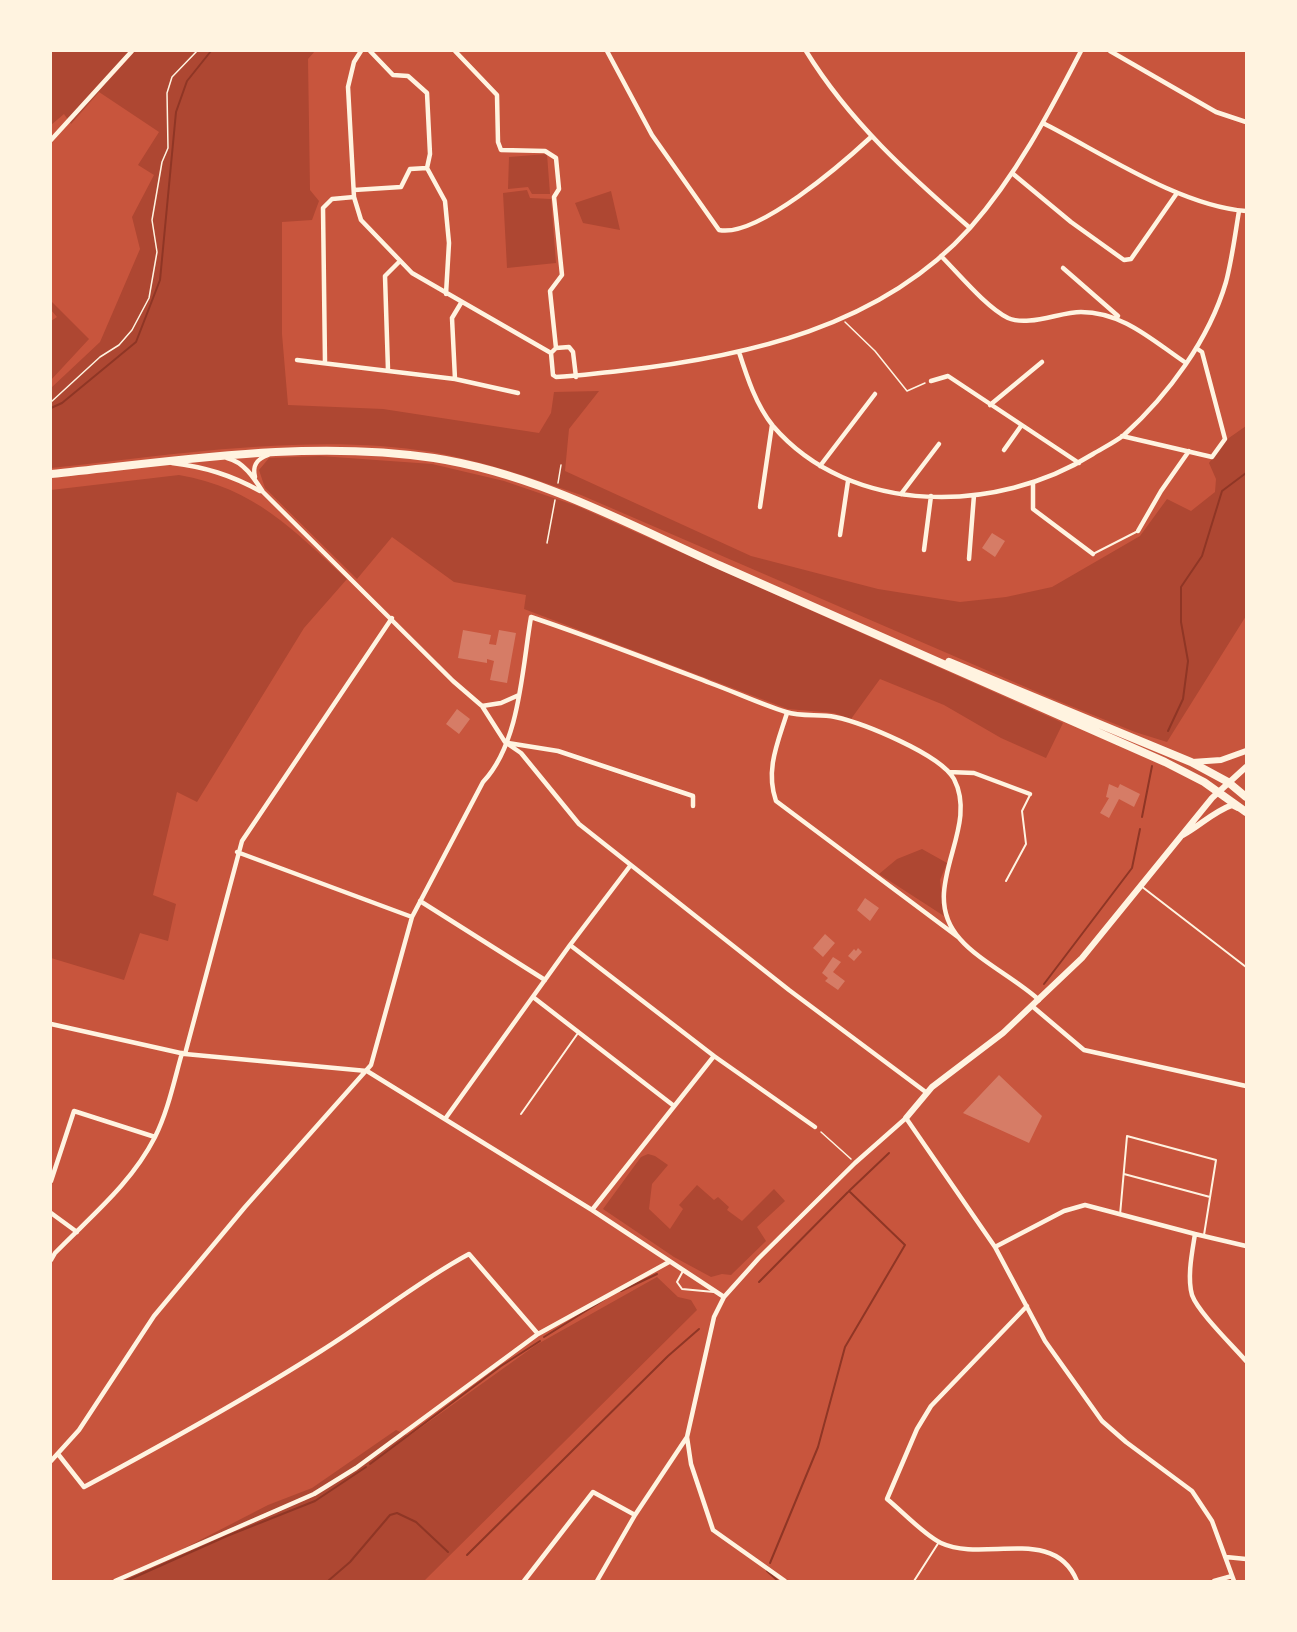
<!DOCTYPE html>
<style>
body{margin:0}
#map{position:relative;width:1297px;height:1632px;overflow:hidden;background:#c8553d;font-family:Roboto,sans-serif}
canvas{display:block}
.frame{position:absolute;inset:0;border:52px solid #fff3e0;pointer-events:none}
</style>
<div id="map">
<canvas width="1297" height="1632"></canvas>
<div class="frame"></div>
</div>
<script>
const context = document.querySelector('canvas').getContext('2d');
context.lineJoin = 'round';
function paint(path, color) { context.fillStyle = color; context.fill(path, 'evenodd'); }
function stroke(path, color, width, dash) { context.strokeStyle = color; context.lineWidth = width; context.lineCap = dash ? 'butt' : 'round'; context.setLineDash(dash || []); context.stroke(path); }
paint(new Path2D(`
 M51 51H132L110 79 135 51H315L308 59 310 190 319 201 312 220 282 222V334L288 405 383 409 539 433 551 413 554 392 599 391 569 429 565 471 751 556 878 589 960 602 1006 597 1052 587 1140 536 1167 499 1191 511 1215 492 1216 479 1209 463 1226 440 1246 426V616L1167 742 1135 732 1051 698 581 495C532 478 483 461 432 452 313 432 170 455 51 468V388L100 342 140 249 132 217 154 175 138 165 159 132 99 92 71 124 64 114 51 125Z
 M547 154 550 194H532L528 187 508 189 509 157Z
 M527 190 530 198 551 199 556 263 507 268 503 193Z
 M611 191 620 230 583 223 575 203Z
 M51 301 89 339 51 380V321L57 317 51 310Z
 M320 456 432 464 504 481 577 506 1063 723 1046 758 1001 738 944 705 880 679 851 719 834 713 788 709 524 609 526 595 454 582 392 537 357 579 265 488 259 470 269 458Z
 M179 475C255 488 293 530 347 579L304 628 197 802 177 792 153 895 176 904 168 941 140 933 124 980 51 958V490Z
 M922 849 947 863 940 880 944 916 879 874 897 859Z
 M648 1154 655 1156 668 1165 652 1184 649 1209 670 1229 683 1209 679 1205 697 1185 714 1200 718 1197 729 1207 727 1210 742 1221 774 1189 785 1201 757 1227 766 1241 731 1275 722 1274 711 1277 674 1257 603 1209 641 1157Z
 M657 1277 678 1297 691 1300 697 1310 424 1581H121L268 1505 312 1488 396 1430 409 1436 536 1345Z`), '#ae4732');
stroke(new Path2D(`
 M51 408 62 403 136 342 160 280 176 112 187 81 211 51
 M1168 731 1183 699 1188 661 1181 622V587L1202 556 1222 491 1246 473
 M1142 817 1152 766
 M1044 984 1132 868 1140 829
 M759 1282 848 1192
 M621 1291 657 1274
 M544 1337 605 1299
 M370 1464 501 1366 540 1341
 M467 1555 668 1356 699 1329
 M770 1563 818 1447 845 1347 905 1245 849 1191 889 1153
 M767 1571 778 1581
 M126 1581 227 1536 315 1501 366 1467
 M328 1581 350 1562 390 1515 397 1513 416 1522 448 1552`), '#8f3625', 2);
paint(new Path2D(`
 M992 533 1005 541 995 557 982 548Z
 M463 630 491 635 489 644 496 645 499 630 516 633 507 683 490 680 494 661 487 659V663L458 658Z
 M457 709 470 719 459 734 446 724Z
 M1109 784 1118 788 1120 784 1140 794 1134 807 1119 799 1109 818 1100 813 1109 798 1106 797Z
 M865 898 879 908 870 921 857 910Z
 M825 934 835 943 823 957 813 948Z
 M858 948 862 952 854 961 848 956 854 949 856 951Z
 M833 957 841 962 833 972 845 981 838 990 825 981 828 978 822 973Z
 M999 1075 1042 1116 1029 1143 963 1113Z`), '#d67c66');
stroke(new Path2D(`
 M845 322 875 351 907 391 925 383
 M51 402 100 357 119 345 132 330 149 298 157 252 152 220 162 162 168 148 167 93 172 77 197 51
 M558 483 561 465
 M547 543 555 500
 M821 1132 851 1159`), '#fff3e0', 1.5);
stroke(new Path2D(`
 M1093 554 1138 531
 M1006 881 1026 844 1022 811 1030 795
 M1141 886 1246 967
 M521 1114 578 1033
 M1124 1174 1210 1197
 M1120 1215 1127 1136 1216 1160 1204 1235
 M683 1271 677 1282 682 1289 714 1292
 M914 1581 939 1542`), '#fff3e0', 2);
stroke(new Path2D(`
 M361 51 354 62 348 87 354 197 361 220 412 273 551 353
 M370 51 393 75 408 76 427 93 430 154 427 168 445 201 449 243 446 294
 M455 51 497 95 498 142 501 150 545 151 556 158 559 189 554 197 562 275 550 291 556 348
 M607 51 652 135 719 230C757 238 843 163 871 137
 M806 51C849 121 908 174 970 228
 M1110 51 1216 112 1246 122
 M1043 123C1102 153 1180 206 1246 211
 M51 140 132 51
 M1012 173 1071 222 1124 260 1131 259 1177 193
 M354 190 401 187 410 169 427 168
 M941 256C959 274 986 307 1008 318 1028 327 1060 312 1081 312 1123 312 1153 341 1186 363
 M1063 268 1118 316
 M739 352C747 377 756 405 773 426 851 517 998 514 1093 454 1103 448 1115 442 1124 435 1168 395 1209 340 1226 282 1232 259 1235 235 1239 211
 M297 360 455 379 518 393
 M325 362 323 208 332 199 354 197
 M388 370 385 276 399 262
 M576 377 573 352 569 347 556 348 551 353 553 375 556 377C577 376 598 373 619 371 746 357 881 327 970 228 1016 176 1049 113 1081 51
 M455 379 452 318 461 303
 M931 381 948 376 1079 463
 M990 405 1042 362
 M1122 436 1212 457 1225 439 1202 352 1196 348
 M1004 450 1021 426
 M227 458C244 462 254 478 263 492L453 681 482 706 505 742 521 753 579 824 789 990 927 1093
 M172 463C205 467 231 475 260 491
 M820 466 875 394
 M255 477C252 465 257 459 268 455
 M1033 483V509L1093 554
 M901 494 939 444
 M760 507 772 425
 M1138 531 1161 491 1189 451
 M840 535 848 481
 M924 550 931 496
 M969 559 974 495
 M482 706 501 703 519 695
 M787 713C778 742 765 770 776 801L958 937
 M508 743 558 751 693 796V806
 M949 772 974 773 1030 794
 M237 852 412 917
 M420 901 545 980
 M570 945 714 1056 815 1127
 M533 997 674 1106
 M1032 1006 1084 1050 1246 1086
 M51 1024 185 1054 367 1071 592 1210 724 1297
 M185 1054 242 841 392 618
 M445 1119 570 945 630 866
 M51 1181 74 1111 155 1137
 M592 1210 714 1056
 M51 1213 77 1232
 M1195 1234 1246 1246
 M995 1247 1064 1211 1085 1205 1195 1234C1192 1253 1187 1277 1192 1295 1198 1312 1233 1346 1246 1361
 M51 1260 55 1253C91 1216 131 1184 155 1137 168 1111 174 1081 182 1053
 M1027 1306 931 1406 917 1429 887 1499C902 1511 924 1535 941 1543 984 1563 1054 1525 1077 1581
 M687 1437 691 1464 713 1530 785 1581
 M58 1454 84 1487C164 1444 244 1400 321 1351 371 1320 417 1282 469 1254L538 1334
 M51 1461 79 1430 154 1316 245 1207 371 1065 412 917 483 782C520 743 522 669 531 617 591 637 650 660 710 683 735 692 760 704 786 712 801 717 819 714 835 717 863 723 940 754 954 779 981 831 915 889 960 939 979 961 1016 979 1039 1000
 M1226 1557 1246 1559
 M115 1581 314 1494 356 1468 538 1334 669 1262
 M524 1581 593 1492 635 1515
 M597 1581 635 1515 687 1437 714 1317 724 1297 759 1258 855 1163 906 1118 995 1247 1045 1341 1102 1421 1126 1442 1192 1491 1212 1521 1234 1581
 M1214 1581 1232 1576`), '#fff3e0', 4.5);
stroke(new Path2D(`
 M1192 762 1221 760 1246 751
 M1183 835C1201 825 1213 812 1232 805L1238 808
 M906 1118 932 1087 1003 1033 1082 958 1212 798 1246 767`), '#fff3e0', 6);
stroke(new Path2D(`
 M51 474C177 461 308 439 434 458 537 474 628 524 721 566 869 632 1017 697 1165 762L1204 782 1246 812
 M949 662 1191 762 1228 782 1246 797`), '#fff3e0', 8);
</script>
